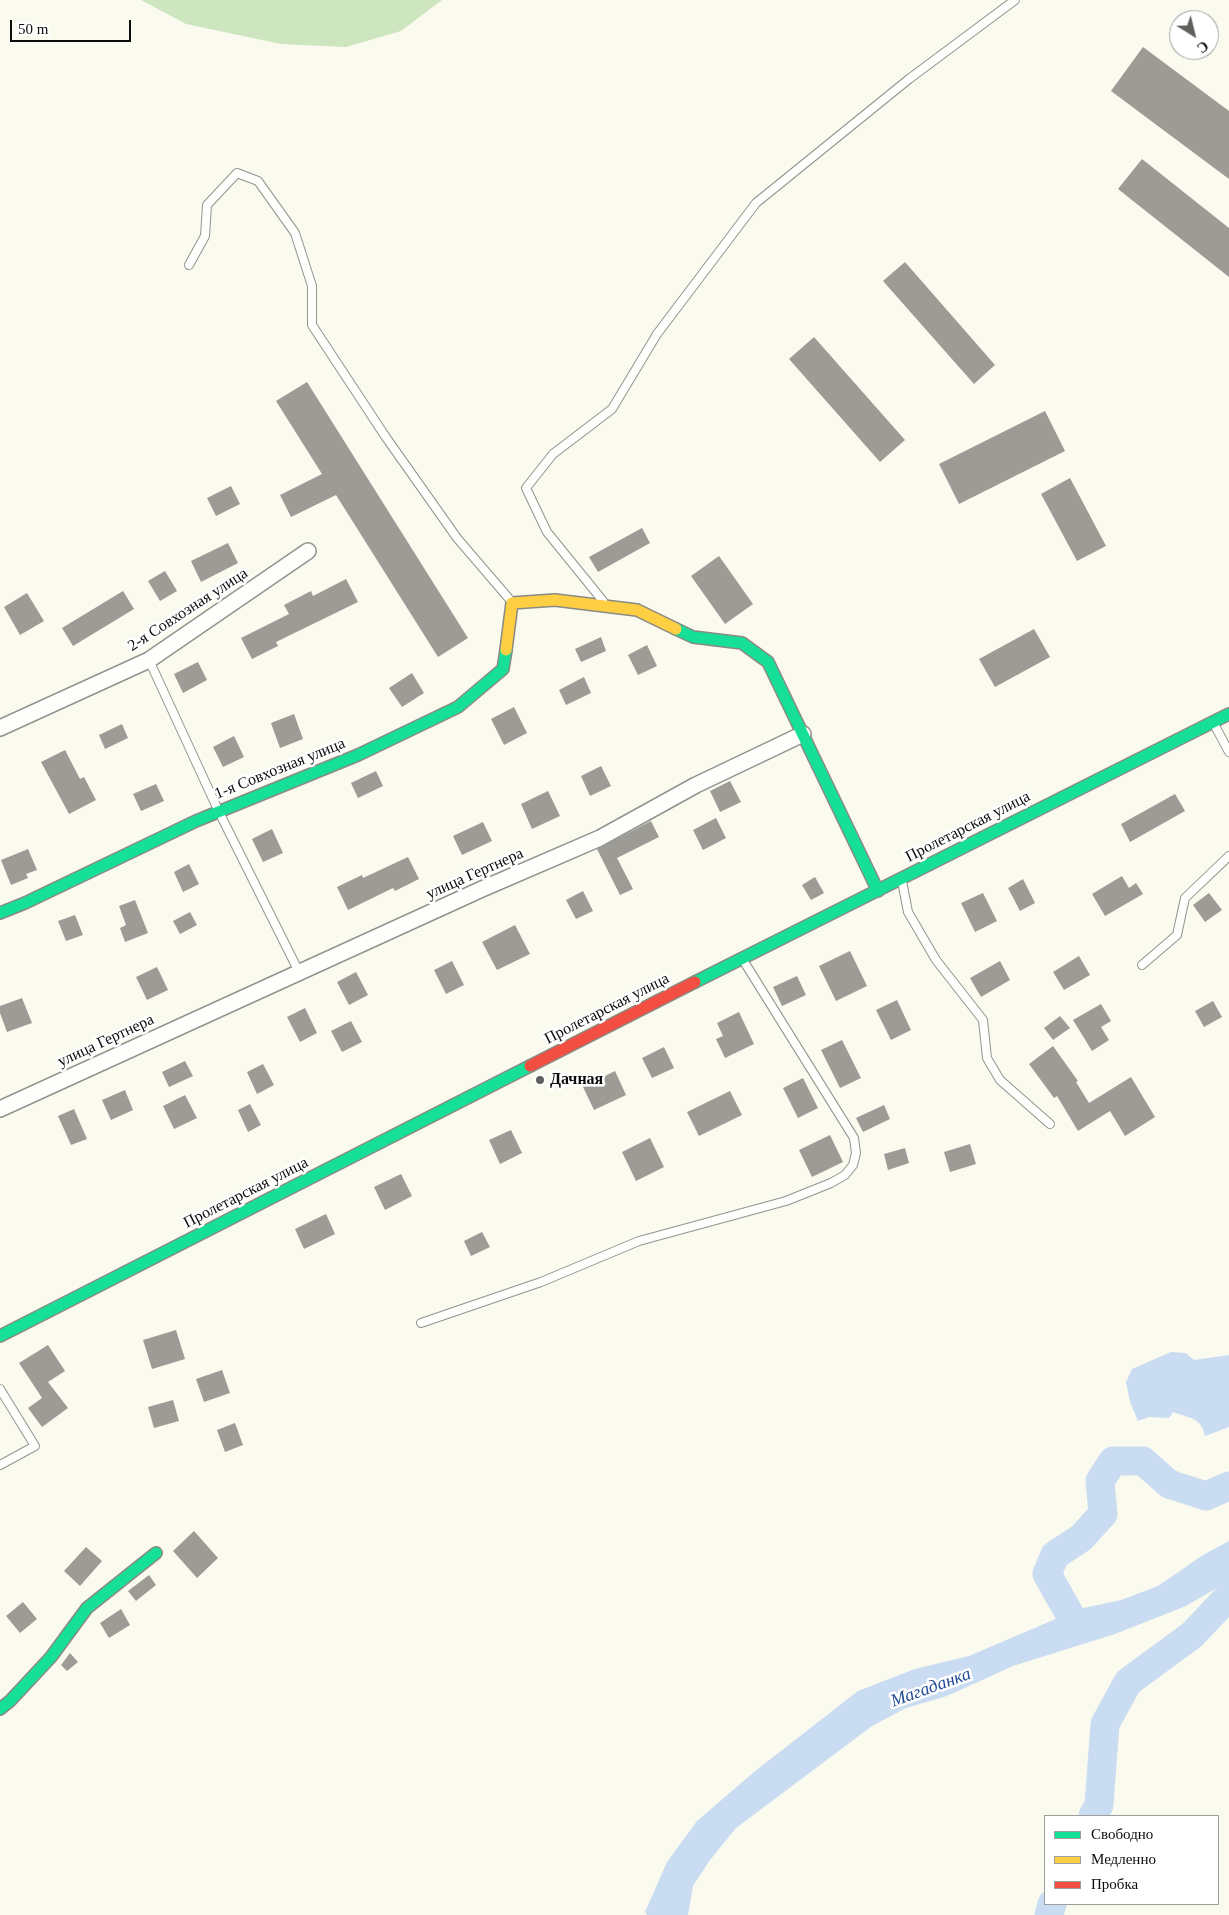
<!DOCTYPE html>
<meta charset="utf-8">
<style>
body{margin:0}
#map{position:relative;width:1229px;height:1915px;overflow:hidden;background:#fafaef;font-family:"Times New Roman",serif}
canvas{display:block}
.legend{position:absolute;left:1044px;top:1815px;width:175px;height:90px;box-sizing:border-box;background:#fff;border:1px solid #9e9e9e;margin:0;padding:6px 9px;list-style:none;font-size:15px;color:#0c0c0c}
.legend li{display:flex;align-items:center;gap:10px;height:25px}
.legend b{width:25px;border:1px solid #9e9e9e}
.north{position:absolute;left:1169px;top:10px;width:50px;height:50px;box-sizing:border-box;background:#fff;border:1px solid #9e9e9e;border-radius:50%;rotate:144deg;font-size:14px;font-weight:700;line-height:20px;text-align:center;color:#0c0c0c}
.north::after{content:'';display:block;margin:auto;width:18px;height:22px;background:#5f5f5b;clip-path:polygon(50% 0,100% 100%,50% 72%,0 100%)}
.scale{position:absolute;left:10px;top:20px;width:121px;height:22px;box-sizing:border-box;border:2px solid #0c0c0c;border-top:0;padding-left:6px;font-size:15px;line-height:18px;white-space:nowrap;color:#0c0c0c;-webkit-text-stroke:4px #fff;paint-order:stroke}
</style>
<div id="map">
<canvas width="1229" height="1915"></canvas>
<ul class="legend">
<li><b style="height:6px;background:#16e098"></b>Свободно</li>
<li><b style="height:6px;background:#ffcf43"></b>Медленно</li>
<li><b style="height:6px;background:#f24e42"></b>Пробка</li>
</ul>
<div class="north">С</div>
<div class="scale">50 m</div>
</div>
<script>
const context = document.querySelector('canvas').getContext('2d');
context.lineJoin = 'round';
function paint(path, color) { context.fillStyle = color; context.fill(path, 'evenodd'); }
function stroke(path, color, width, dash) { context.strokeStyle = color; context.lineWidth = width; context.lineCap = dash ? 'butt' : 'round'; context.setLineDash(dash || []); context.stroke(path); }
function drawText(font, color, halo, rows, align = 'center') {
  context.font = font + ' "Times New Roman",serif'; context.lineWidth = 5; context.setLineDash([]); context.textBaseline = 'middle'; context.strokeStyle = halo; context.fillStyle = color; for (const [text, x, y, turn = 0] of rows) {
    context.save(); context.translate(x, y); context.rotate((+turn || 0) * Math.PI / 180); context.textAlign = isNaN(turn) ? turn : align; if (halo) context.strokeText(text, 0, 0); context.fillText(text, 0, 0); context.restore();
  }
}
paint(new Path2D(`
 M141 0H442L401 31 346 47 281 44 186 24Z`), '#cde6bf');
paint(new Path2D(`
 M1171 1352 1186 1353 1194 1360 1229 1355V1427L1205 1436C1202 1417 1188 1418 1173 1412L1169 1418 1149 1417 1138 1421 1130 1402 1126 1382 1132 1369Z
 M1229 1541V1583L1222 1585 1186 1606 1115 1634 1013 1666 947 1696 906 1708 872 1726 736 1828 710 1860 693 1886 688 1915H647L645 1912 667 1862 697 1821 754 1772 858 1691 915 1669 969 1656 1079 1609 1121 1600 1158 1586 1203 1555Z`), '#c9dcf1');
stroke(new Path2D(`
 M1078 1629 1047 1574 1055 1555 1081 1538 1103 1514 1100 1481 1113 1461H1143L1169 1484 1206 1496 1229 1486
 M1093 1816 1099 1805 1105 1724 1128 1682 1192 1635 1229 1596
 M1049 1915 1052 1904`), '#c9dcf1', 29);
paint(new Path2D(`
 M1143 47 1229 111V179L1111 91Z
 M1142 159 1229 228V277L1118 189Z
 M905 262 995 365 974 384 883 281Z
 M814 337 905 440 880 462 789 359Z
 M307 382 468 638 438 657 336 495 291 517 280 495 322 474 276 401Z
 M1045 411 1065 451 959 504 939 464Z
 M1070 478 1106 546 1077 561 1041 494Z
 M231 486 240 504 216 516 207 498Z
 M642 528 650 543 598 572 589 557Z
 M228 543 238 563 201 582 191 561Z
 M719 556 753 604 725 624 691 576Z
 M165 571 177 591 160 601 148 581Z
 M346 579 358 602 276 642 278 646 252 659 241 638 289 614 284 605 311 591 313 596Z
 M123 591 134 609 73 646 62 628Z
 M27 593 44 621 20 635 4 607Z
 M1034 629 1050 657 995 687 979 659Z
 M601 637 606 651 581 662 575 649Z
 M647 645 657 666 638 675 628 655Z
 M198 662 207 680 183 693 174 674Z
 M412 673 424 693 402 707 389 688Z
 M584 677 591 693 566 705 559 690Z
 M514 707 527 733 504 745 491 719Z
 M294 714 303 739 280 748 271 723Z
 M122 724 128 738 105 749 99 735Z
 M234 736 244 757 223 767 213 747Z
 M65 750 80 779 84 777 96 800 69 814 41 762Z
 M601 766 611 786 590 796 581 776Z
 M376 771 383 786 358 798 351 783Z
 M730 781 741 802 720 812 710 791Z
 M156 784 164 801 141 811 133 794Z
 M548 791 560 816 532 829 521 804Z
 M1175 794 1185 811 1130 842 1121 824Z
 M716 818 726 838 703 850 693 830Z
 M651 821 659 837 617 858 633 889 620 895 597 849Z
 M483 822 492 841 462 855 453 836Z
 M272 829 283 853 263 862 252 839Z
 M28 849 37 870 26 874 28 878 11 885 1 860Z
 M408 857 419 879 395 891 393 888 348 910 337 887 362 875 363 878Z
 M189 864 199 884 183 892 174 872Z
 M1122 876 1129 888 1136 883 1143 894 1105 916 1092 894Z
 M815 877 824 893 811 900 802 885Z
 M1023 879 1035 903 1020 911 1008 888Z
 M583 891 593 911 576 919 566 900Z
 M983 893 997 921 975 932 961 903Z
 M1209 893 1222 910 1205 922 1193 905Z
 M135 900 148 933 125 942 120 928 126 925 119 906Z
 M190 912 197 925 180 934 173 921Z
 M75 915 83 935 66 941 58 921Z
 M515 925 530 954 497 970 482 942Z
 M850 951 867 986 836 1001 819 966Z
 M1079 956 1090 975 1064 990 1053 972Z
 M452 961 464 985 446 994 434 970Z
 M1000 961 1010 980 981 997 970 978Z
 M157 967 168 990 147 1000 136 977Z
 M356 972 368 995 349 1005 337 982Z
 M797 976 806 995 782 1006 773 987Z
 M22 998 32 1023 7 1032 0 1013V1006Z
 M897 1000 911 1030 891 1040 876 1010Z
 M1213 1001 1222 1017 1204 1027 1195 1011Z
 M1101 1004 1111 1021 1101 1027 1109 1040 1092 1051 1073 1020Z
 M305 1008 317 1033 300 1042 287 1017Z
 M739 1012 754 1044 725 1058 716 1039 723 1036 717 1023Z
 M1060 1016 1070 1028 1053 1040 1044 1028Z
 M351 1021 362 1042 342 1052 331 1031Z
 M842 1040 861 1078 840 1088 821 1050Z
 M1053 1046 1078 1081 1076 1082 1089 1103 1131 1077 1155 1117 1125 1136 1110 1111 1078 1131 1057 1096 1054 1098 1029 1064Z
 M664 1047 674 1068 652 1078 642 1058Z
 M185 1061 193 1076 169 1087 162 1072Z
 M263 1064 274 1085 257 1094 247 1072Z
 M615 1071 626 1095 594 1110 583 1087Z
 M803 1078 818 1108 798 1118 783 1088Z
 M125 1090 133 1110 111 1120 102 1100Z
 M730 1091 742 1115 699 1136 687 1112Z
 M185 1095 197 1118 174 1129 163 1106Z
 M250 1104 261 1125 248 1132 238 1110Z
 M884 1105 890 1119 863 1132 856 1118Z
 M74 1109 87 1139 71 1145 58 1116Z
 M511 1130 522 1153 500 1164 489 1140Z
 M830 1135 843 1162 812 1177 799 1150Z
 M650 1138 664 1167 636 1181 622 1152Z
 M970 1144 976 1164 950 1172 944 1152Z
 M905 1148 909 1163 888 1170 884 1154Z
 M401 1174 412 1196 385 1210 374 1187Z
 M326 1214 335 1234 304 1249 295 1229Z
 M482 1232 490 1247 471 1256 464 1241Z
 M176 1330 185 1359 152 1369 143 1340Z
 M48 1345 65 1371 48 1382 68 1408 42 1427 28 1408 42 1398 19 1363Z
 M222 1370 230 1393 204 1402 196 1379Z
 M173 1400 179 1421 154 1428 148 1407Z
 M235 1423 243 1445 225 1452 217 1430Z
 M194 1531 218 1558 197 1578 173 1551Z
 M86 1547 102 1561 80 1586 64 1571Z
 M149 1575 156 1585 136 1601 128 1591Z
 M23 1602 37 1619 20 1633 6 1616Z
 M121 1609 130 1625 109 1638 100 1623Z
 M70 1653 78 1662 67 1671 61 1665Z`), '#9c9b95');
const lane = new Path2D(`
 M189 265 205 236 207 205 237 173 258 181 295 233 312 286V325L385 436 457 538 511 601
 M603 601 547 532 526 488 553 454 612 409 657 334 756 203 909 79 1015 0
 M149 660 219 812 299 972
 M1214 724 1229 752
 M902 881 908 912 936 960 983 1020 987 1058 1000 1080 1050 1124
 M1142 965 1177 935 1185 898 1229 856
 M421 1323 541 1282 639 1241 786 1201 831 1183 845 1175 853 1165 856 1153 854 1138 743 960
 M0 1389 35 1446 0 1465`);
const street = new Path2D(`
 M0 728 149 660 308 551
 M0 1109 482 889 600 838 696 785 803 734`);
const fast = new Path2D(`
 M676 629 693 637 742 643 768 662 878 891
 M0 913 25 903 196 821 358 755 458 707 503 669 506 650
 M695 982 1229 714
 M0 1336 530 1066
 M0 1709 10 1701 51 1657 87 1608 156 1553`);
const slow = new Path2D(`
 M506 650 512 603 555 600 637 610 676 629`);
const jam = new Path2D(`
 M530 1066 695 982`);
stroke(lane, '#93938e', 10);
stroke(street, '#93938e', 18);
stroke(fast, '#8a8a85', 14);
stroke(slow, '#8a8a85', 14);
stroke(jam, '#8a8a85', 14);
stroke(lane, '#fefefd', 8);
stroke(street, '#fefefd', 15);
stroke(fast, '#16e098', 11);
stroke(slow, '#ffcf43', 11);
stroke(jam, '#f24e42', 11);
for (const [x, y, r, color] of [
 [540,1080,5,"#5f5f5b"]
]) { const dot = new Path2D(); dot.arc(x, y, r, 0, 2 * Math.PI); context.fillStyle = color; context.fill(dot); stroke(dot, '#fff', 2); }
drawText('16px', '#0c0c0c', '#fff', [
 ["2-я Совхозная улица",188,610,-33],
 ["1-я Совхозная улица",280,769,-22],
 ["Пролетарская улица",968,827,-27],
 ["улица Гертнера",475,874,-24],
 ["Пролетарская улица",607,1009,-27],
 ["улица Гертнера",106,1041,-25],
 ["Пролетарская улица",246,1193,-27]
]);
drawText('bold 16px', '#0c0c0c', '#fff', [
 ["Дачная",550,1080]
], 'left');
drawText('italic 18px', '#1e4a94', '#fff', [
 ["Магаданка",931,1688,-20]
]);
</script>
